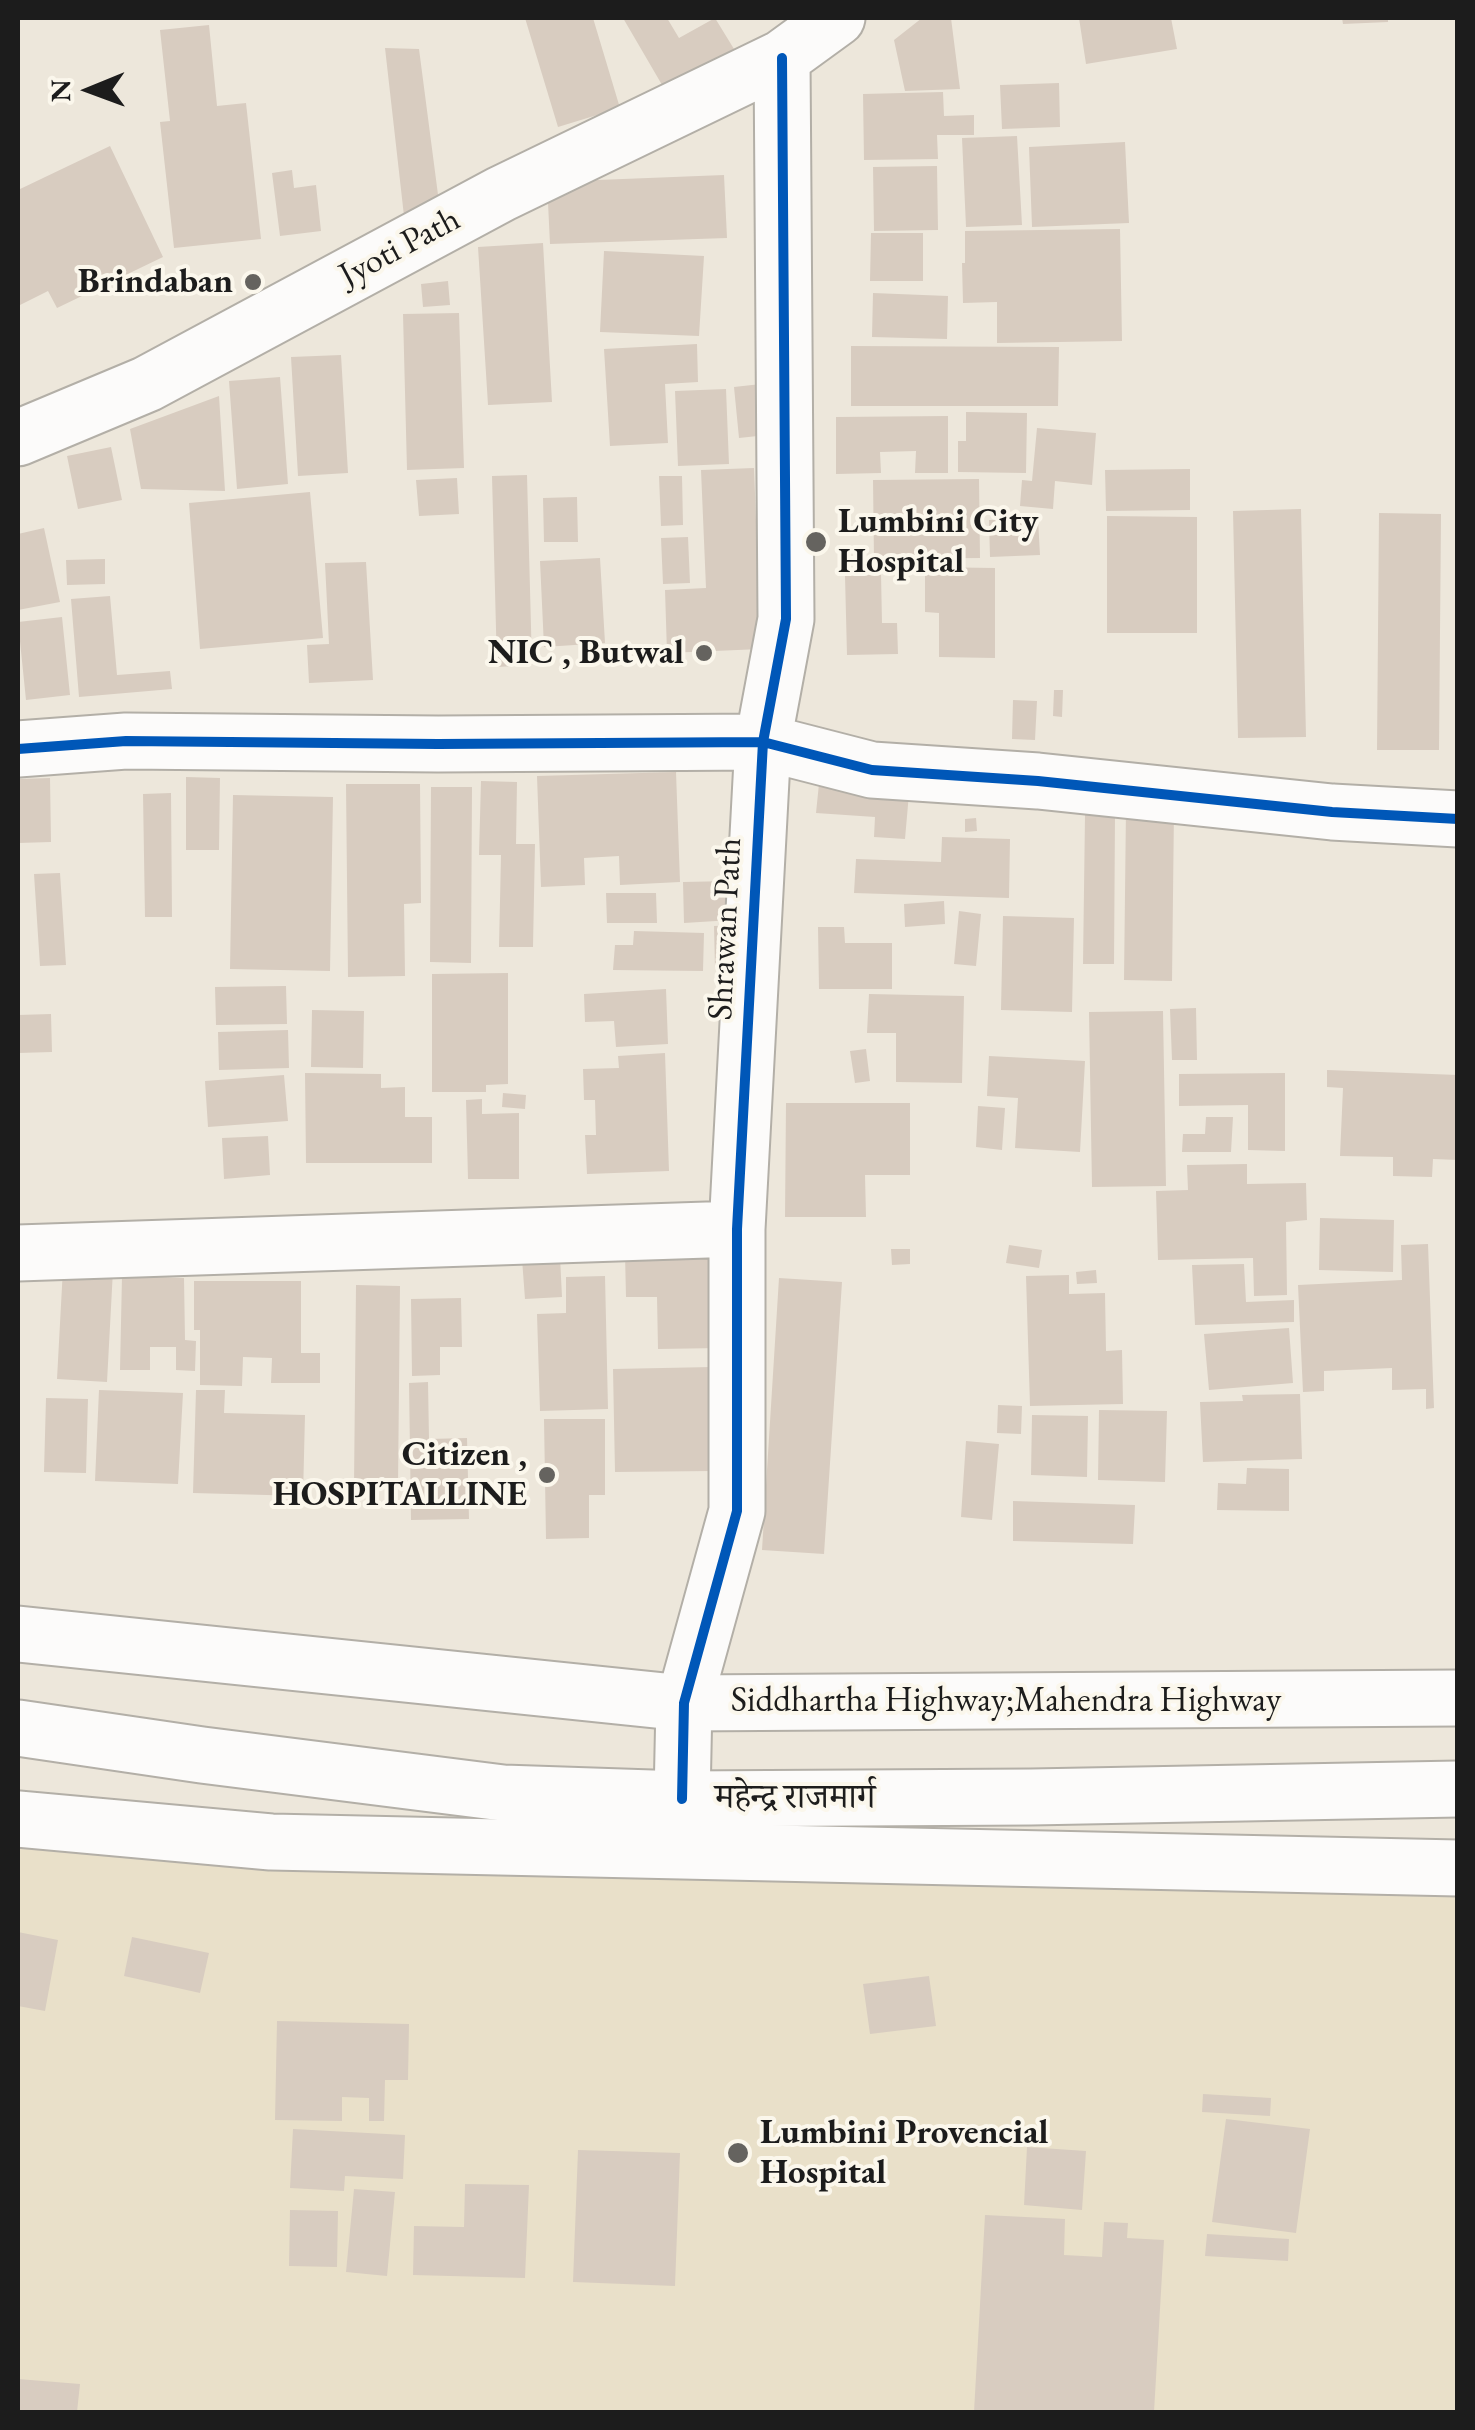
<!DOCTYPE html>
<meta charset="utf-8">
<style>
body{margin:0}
#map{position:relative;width:1475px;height:2430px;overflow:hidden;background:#ede7db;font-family:"EB Garamond",serif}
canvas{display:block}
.frame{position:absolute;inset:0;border:20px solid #1c1c1c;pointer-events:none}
.north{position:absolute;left:40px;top:40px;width:100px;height:100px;-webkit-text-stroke:8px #fbf7ec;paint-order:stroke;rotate:269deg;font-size:28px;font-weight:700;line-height:40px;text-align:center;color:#1c1c1c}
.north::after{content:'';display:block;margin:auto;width:35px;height:45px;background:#1c1c1c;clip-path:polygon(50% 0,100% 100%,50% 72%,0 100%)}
</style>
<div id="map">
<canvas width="1475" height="2430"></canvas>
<div class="frame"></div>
<div class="north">N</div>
</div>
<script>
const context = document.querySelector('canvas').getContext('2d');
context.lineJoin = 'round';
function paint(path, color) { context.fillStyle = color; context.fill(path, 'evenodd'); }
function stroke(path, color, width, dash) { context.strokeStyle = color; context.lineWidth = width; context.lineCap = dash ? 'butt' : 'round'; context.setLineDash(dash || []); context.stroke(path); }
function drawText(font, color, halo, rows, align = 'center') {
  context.font = font + ' "EB Garamond","Noto Serif Devanagari",serif'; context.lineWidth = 8; context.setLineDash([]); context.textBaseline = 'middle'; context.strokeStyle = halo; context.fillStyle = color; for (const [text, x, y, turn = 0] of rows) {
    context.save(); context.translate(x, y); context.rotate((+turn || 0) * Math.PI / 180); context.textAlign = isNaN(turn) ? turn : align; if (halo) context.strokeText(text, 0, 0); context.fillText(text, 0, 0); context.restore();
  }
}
paint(new Path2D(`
 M18 1819 1457 1894V2412H18Z`), '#e9e0c9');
paint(new Path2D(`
 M525 18H593L620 108 558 127Z
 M623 18H667L679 38 715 18 734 49 665 90Z
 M922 18H951L960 89 905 91 894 40Z
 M1079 18H1171L1177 49 1086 64Z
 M1342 18H1388V22L1343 24Z
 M209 25 217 106 246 103 261 239 174 248 160 122 170 121 160 30Z
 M385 48 419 49 440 210 404 216Z
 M1059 83 1060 127 1002 129 1000 85Z
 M943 92 944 116 974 115V135H937L938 159 864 160 863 94Z
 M1017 136 1022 225 966 227 962 138Z
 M1125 142 1129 223 1032 227 1029 147Z
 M110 146 163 257 57 308 48 291 18 306V190Z
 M937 166 938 230 874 231 873 167Z
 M292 170 294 188 316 185 321 231 280 236 272 173Z
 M724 175 727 238 550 244 547 182Z
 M1120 229 1122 341 997 343V302L963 303 962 263H965V231Z
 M871 233H923V281H870Z
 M543 243 552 402 488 405 478 247Z
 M604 251 704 256 699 336 600 332Z
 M448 281 450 305 423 307 421 284Z
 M873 293 948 296 947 339 872 337Z
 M459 313 464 468 407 470 403 314Z
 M697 344 698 382 665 384 668 443 610 446 604 349Z
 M851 346 1059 347 1058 406H851Z
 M341 355 348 473 298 476 291 357Z
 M280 377 288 484 237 489 229 381Z
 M770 383 776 434 739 438 734 387Z
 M726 389 729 464 678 466 675 391Z
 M219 396 225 491 141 489 130 429Z
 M966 412 1027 413 1026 473 958 472V441H966Z
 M948 416V473H915L916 451 880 452 881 473 836 474V417Z
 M1037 428 1096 433 1092 485 1055 481 1053 509 1020 506 1022 480 1032 481Z
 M111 447 122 500 78 509 67 456Z
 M754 468 761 649 667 653 665 590 706 588 701 470Z
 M1190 469V510L1106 511 1105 470Z
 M527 475 532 665 497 667 492 476Z
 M659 476H682L683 525 661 526Z
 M457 478 459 514 419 516 416 480Z
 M979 479 980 558 874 559 873 480Z
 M310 492 323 638 200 649 189 503Z
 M577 497 578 542H544L543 498Z
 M1301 509 1306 737 1238 738 1233 511Z
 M1379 513 1441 514 1439 750H1377Z
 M1107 516 1197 517V633H1107Z
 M1038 519 1040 555 990 557 989 520Z
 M44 528 60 602 18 610V534Z
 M688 537 690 583 663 584 661 538Z
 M600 558 605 643 544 647 540 561Z
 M105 559V584L67 585 66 560Z
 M366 562 373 680 309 683 307 645 329 644 325 563Z
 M925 567 995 568V658L939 657V613L925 612Z
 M881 574 882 623H897L898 654 847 655 845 576Z
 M110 596 117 675 170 671 172 689 79 697 71 599Z
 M62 617 70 695 26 700 18 622Z
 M1054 690H1063L1062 717 1053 716Z
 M1013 700 1037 701 1035 740 1012 739Z
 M676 772 680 882 620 885 619 856 584 858 585 885 541 887 537 776Z
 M820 774 910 782 905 839 874 837 875 817 816 813Z
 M186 777 220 778 219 850H186Z
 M50 778 51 842 18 843V779Z
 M481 781 517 782 516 844H535L533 947H499L501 855H479Z
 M346 784H420L421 903 404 904 405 976 348 977Z
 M431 787H472L471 963 430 962Z
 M171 793 172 917H145L143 794Z
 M233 795 333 797 330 971 230 969Z
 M1126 808 1174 809 1172 981 1124 980Z
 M1085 815H1115L1114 964H1083Z
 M976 818 977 831 965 832V819Z
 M942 837 1010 839 1009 898 854 893 856 859 941 862Z
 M60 873 66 965 40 966 34 874Z
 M731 881 732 920 684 923 683 882Z
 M606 893H656L657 923H607Z
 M944 901 945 924 905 927 904 904Z
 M959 911 981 914 976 966 954 964Z
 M1003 916 1074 918 1072 1012 1001 1010Z
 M739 925V967L715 968 714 926Z
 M818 927H844L845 943H892V989H819Z
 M634 931 704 933 703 971 613 970 615 945H633Z
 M508 973V1084L486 1085V1092H432V974Z
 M286 986 287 1024 216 1025 215 987Z
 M666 989 668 1044 616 1047 614 1021 585 1022 584 994Z
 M869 994 964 996 962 1083 896 1082V1033H867Z
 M1196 1008 1197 1060H1172L1170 1009Z
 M312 1010 364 1011 363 1068 311 1067Z
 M1163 1011 1166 1186 1092 1187 1089 1012Z
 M51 1014 52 1052 18 1053V1015Z
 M288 1030 289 1068 219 1070 218 1032Z
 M866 1049 870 1081 855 1083 850 1051Z
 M665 1053 669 1171 587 1174 585 1135H596L595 1100H584L583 1069 619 1068 618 1056Z
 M989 1056 1085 1061 1080 1152 1015 1148 1018 1098 987 1096Z
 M1327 1070 1458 1075V1160L1433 1159 1432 1177 1393 1176V1157L1340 1156 1343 1088 1327 1087Z
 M305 1073 381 1074V1088L405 1087V1117H432V1163H306Z
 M1285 1073V1151L1248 1150V1105L1179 1106V1074Z
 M284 1075 288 1121 208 1127 205 1081Z
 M503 1093 526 1095 525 1109 502 1107Z
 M482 1099V1114L519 1113V1179H468L466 1100Z
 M786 1103H910V1175H865L866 1217H785Z
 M978 1106 1005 1108 1002 1150 976 1147Z
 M1206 1117H1233L1231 1152H1182L1183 1134H1205Z
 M268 1136 270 1175 224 1179 222 1138Z
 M1247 1164V1184L1306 1183 1307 1220 1286 1222 1287 1295 1254 1296 1253 1258 1158 1260 1156 1191 1188 1190 1187 1165Z
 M1320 1218 1394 1220 1393 1272 1319 1270Z
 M1428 1244 1434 1408 1426 1409V1389L1392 1390V1368L1324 1371V1391L1303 1392 1298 1285 1402 1280 1401 1245Z
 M1009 1245 1042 1250 1039 1268 1006 1263Z
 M891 1249H910V1264L892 1265Z
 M718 1252 720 1348 658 1349 657 1297H626L625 1254Z
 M560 1257 562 1297 525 1299 522 1259Z
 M1244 1264 1246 1302 1294 1300V1322L1195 1325 1192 1265Z
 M63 1268 113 1270 107 1382 57 1379Z
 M1096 1270 1097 1283 1077 1284 1076 1272Z
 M1069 1275V1294L1105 1293 1106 1351 1122 1350 1123 1404 1030 1406 1026 1276Z
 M122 1276 184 1278 185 1340 196 1341 195 1371 176 1370V1347H150V1370H120Z
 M605 1276 608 1409 540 1411 537 1314 566 1313V1277Z
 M779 1278 842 1282 824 1554 762 1550Z
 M194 1281H301V1353H320V1383H271L272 1358 243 1357 242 1386 200 1385V1330H194Z
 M356 1285 400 1286 398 1486H354Z
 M461 1298 462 1347H440V1375L412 1376 411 1299Z
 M1289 1328 1293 1383 1209 1390 1204 1334Z
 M712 1367 713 1471 615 1472 613 1369Z
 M428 1382 429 1439 467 1438 469 1519 411 1520 409 1383Z
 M99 1390 183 1393 178 1484 95 1481Z
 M196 1390H225L224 1413 305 1415 303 1496 193 1493Z
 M1300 1394 1302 1459 1203 1462 1200 1402 1243 1401 1242 1395Z
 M46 1398 88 1399 86 1473 44 1472Z
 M998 1405 1022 1406 1021 1434 997 1433Z
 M1099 1410 1167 1411 1165 1482 1098 1480Z
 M1032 1415 1088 1416 1087 1477 1031 1475Z
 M544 1419H605V1495H589V1538L546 1539Z
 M966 1441 999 1444 992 1520 961 1517Z
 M1247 1468 1289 1469V1511L1217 1510 1218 1483 1246 1484Z
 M1013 1501 1135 1505 1133 1544 1013 1541Z
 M18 1932 58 1940 45 2011 18 2006Z
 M132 1937 209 1953 200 1993 124 1976Z
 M929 1976 936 2026 870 2034 863 1984Z
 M277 2021 409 2024 408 2080H385L384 2121H369V2098L342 2097V2121L275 2120Z
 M1203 2094 1271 2098 1270 2116 1202 2112Z
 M1226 2119 1310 2129 1296 2233 1212 2222Z
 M293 2129 405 2135 403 2179 345 2176 344 2191 290 2188Z
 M1027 2147 1086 2151 1082 2210 1024 2205Z
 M578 2150 680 2153 675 2286 573 2282Z
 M465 2184 529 2185 525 2278 413 2275 414 2226 464 2227Z
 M354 2189 395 2192 387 2276 346 2272Z
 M290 2210 338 2211 337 2267 289 2266Z
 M985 2215 1065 2219 1064 2255 1102 2257 1104 2222 1128 2223 1127 2238 1164 2240 1154 2412H974Z
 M1207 2234 1289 2239 1288 2261 1205 2256Z
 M18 2379 80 2384 77 2412H18Z`), '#d8ccc0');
const minor = new Path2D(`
 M18 438 147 384 501 194 782 58 837 18
 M18 749 126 741 438 744 763 742 872 770 1038 781 1332 812 1458 819
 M18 1253 737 1229
 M682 1799 684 1703 737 1511V1229L763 742 786 619 782 58
 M18 1819 271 1842 1458 1868`);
const highway = new Path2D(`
 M18 1634 684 1703 1458 1698
 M18 1728 202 1755 503 1793 682 1799 1031 1797 1458 1789`);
stroke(minor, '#b3afa7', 59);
stroke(highway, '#b3afa7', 59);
stroke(minor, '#fcfbfa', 55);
stroke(highway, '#fcfbfa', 55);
stroke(new Path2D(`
 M18 749 126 741 438 744 763 742 872 770 1038 781 1332 812 1458 819
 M682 1799 684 1703 737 1511V1229L763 742 786 619 782 58`), '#0057b8', 10);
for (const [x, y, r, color] of [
 [253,282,10,"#65635f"],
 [816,542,12,"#65635f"],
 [704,653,10,"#65635f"],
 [547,1475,10,"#65635f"],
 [738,2153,12,"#65635f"]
]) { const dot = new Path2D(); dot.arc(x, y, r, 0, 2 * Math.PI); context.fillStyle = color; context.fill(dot); stroke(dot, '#fbf7ec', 4); }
drawText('35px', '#1c1c1c', '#fbf7ec', [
 ["Jyoti Path",400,248,-28],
 ["Shrawan Path",726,929,-87],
 ["Siddhartha Highway;Mahendra Highway",1006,1701],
 ["महेन्द्र राजमार्ग",795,1798]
]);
drawText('bold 35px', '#1c1c1c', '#fbf7ec', [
 ["Brindaban",233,282],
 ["Lumbini City",838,522,"left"],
 ["Hospital",838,562,"left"],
 ["NIC , Butwal",684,653],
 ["Citizen ,",527,1455],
 ["HOSPITALLINE",527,1495],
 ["Lumbini Provencial",760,2133,"left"],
 ["Hospital",760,2173,"left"]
], 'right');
</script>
